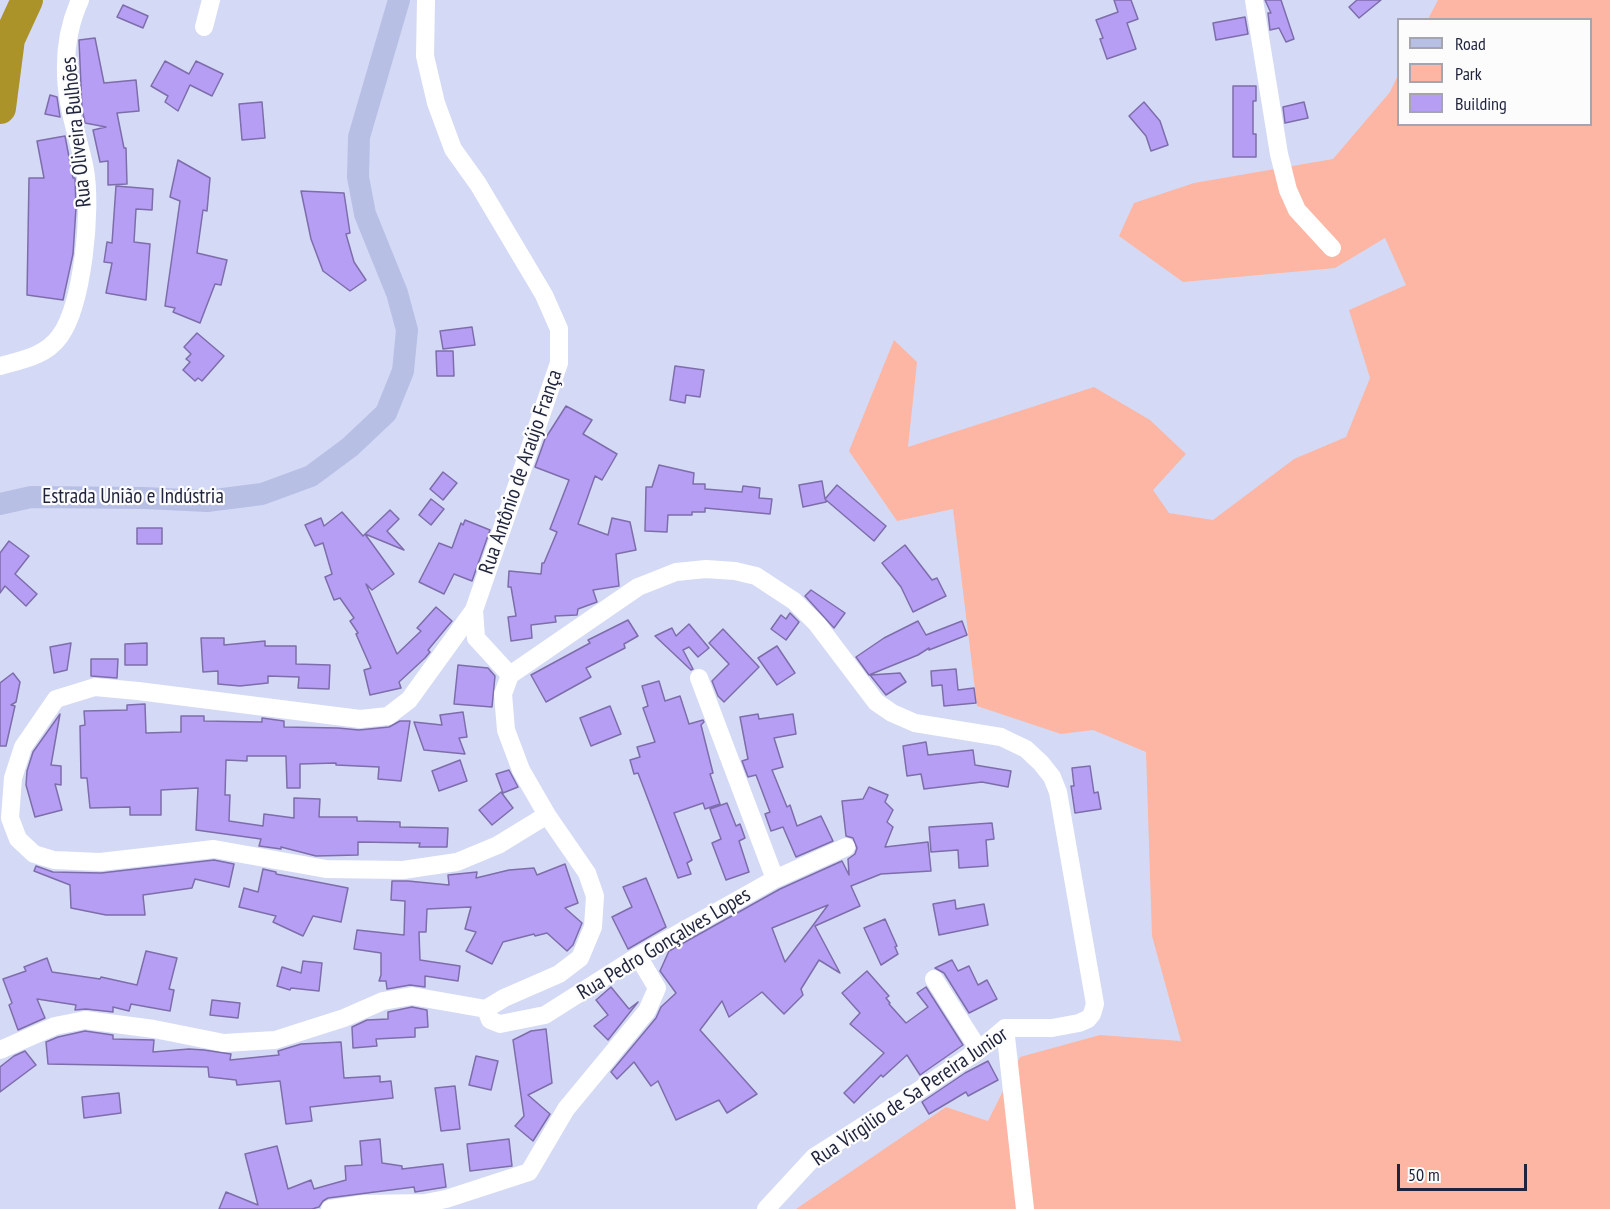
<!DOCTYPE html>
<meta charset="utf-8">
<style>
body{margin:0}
#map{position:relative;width:1610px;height:1209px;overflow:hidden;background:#d4daf5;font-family:"PT Sans Narrow",sans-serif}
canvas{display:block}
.legend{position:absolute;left:1397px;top:18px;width:195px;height:108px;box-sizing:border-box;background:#fcfcfc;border:2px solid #a4a5af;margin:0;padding:8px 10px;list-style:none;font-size:18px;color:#1f233c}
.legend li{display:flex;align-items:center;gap:12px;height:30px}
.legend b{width:30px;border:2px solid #a4a5af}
.scale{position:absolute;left:1397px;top:1164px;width:130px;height:27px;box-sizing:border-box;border:3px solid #1f233c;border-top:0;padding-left:8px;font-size:18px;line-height:21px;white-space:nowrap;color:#1f233c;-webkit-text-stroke:4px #fcfcfc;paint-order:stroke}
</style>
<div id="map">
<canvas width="1610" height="1209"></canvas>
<ul class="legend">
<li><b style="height:8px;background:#b8bfe5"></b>Road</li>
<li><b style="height:16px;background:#fcb6a3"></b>Park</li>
<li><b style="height:16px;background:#b59ef3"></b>Building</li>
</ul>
<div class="scale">50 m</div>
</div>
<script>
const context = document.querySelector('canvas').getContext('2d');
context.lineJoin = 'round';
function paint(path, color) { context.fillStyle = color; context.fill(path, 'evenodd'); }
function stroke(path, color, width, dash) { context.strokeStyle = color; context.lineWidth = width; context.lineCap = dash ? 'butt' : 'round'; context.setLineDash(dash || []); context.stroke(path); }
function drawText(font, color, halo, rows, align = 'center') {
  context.font = font + ' "PT Sans Narrow",sans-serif'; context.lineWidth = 4.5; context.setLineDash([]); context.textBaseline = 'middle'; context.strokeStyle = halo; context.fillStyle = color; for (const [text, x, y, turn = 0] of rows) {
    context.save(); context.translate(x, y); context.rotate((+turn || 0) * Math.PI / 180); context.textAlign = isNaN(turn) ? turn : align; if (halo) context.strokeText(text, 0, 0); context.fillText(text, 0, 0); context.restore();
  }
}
paint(new Path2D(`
 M1438 0H1610V1209H796L946 1107 988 1121 1020 1057 1100 1035 1181 1041 1152 936 1146 752 1093 730 1061 734 977 706 953 509 897 521 849 451 894 340 917 362 908 447 1094 387 1150 420 1186 454 1153 490 1169 513 1213 520 1294 459 1346 437 1370 378 1349 310 1406 285 1385 238 1335 268 1183 282 1119 236 1134 203 1194 183 1333 159 1390 92 1398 75V124H1590V20L1428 19Z`), '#fcb6a3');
stroke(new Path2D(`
 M0 108 9 39 27 0`), '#ab932a', 32);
const building = new Path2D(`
 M1114 0H1131L1138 19 1127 23 1136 49 1107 59 1100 39 1103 38 1096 20 1118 12Z
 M1265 0H1281L1294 39 1286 42 1279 28 1270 30 1268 13H1271Z
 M1357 0H1381L1359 18 1349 7Z
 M123 5 148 16 143 28 117 17Z
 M1245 17 1248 34 1216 40 1213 23Z
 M95 38 104 83 136 80 139 111 117 113 124 148H126L127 184 108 185V161L100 162 93 130 106 127 85 123 82 109 79 40Z
 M165 61 189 74 196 61 223 74 212 96 190 85 178 111 165 102 168 96 151 86Z
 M1233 86H1256V101H1253V134H1256V157H1233Z
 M50 95 57 97 60 117 45 114Z
 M262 102 265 138 242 140 239 104Z
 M1144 102 1160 121 1168 145 1151 151 1146 136 1129 116Z
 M1304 102 1308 118 1285 123 1283 107Z
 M65 136 73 178H75L76 208 73 254 63 300 27 295 29 178H44L37 141Z
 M178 160 210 178 207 211 203 210 197 253 227 260 221 285 215 284 200 323 173 312 175 308 165 306 180 201 170 197Z
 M116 186 153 189 152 210 136 209 134 242 150 244 146 300 106 293 112 263 104 262 107 242 112 243Z
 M301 191 344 193 350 233 346 234 354 262 366 280 350 291 323 271 311 239Z
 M472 327 475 345 443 349 440 331Z
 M197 333 224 356 202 381 198 378 195 381 183 370 190 362 186 359 191 354 184 347Z
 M436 351H453L454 376H437Z
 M675 366 704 370 700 397 686 395 685 403 670 400Z
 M566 406 592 420 583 434 617 454 602 480 595 476 578 524 608 535 612 518 630 522 636 550 616 554 619 586 593 590 597 602 578 609 577 615 555 616 556 622 531 625 532 638 511 641 508 617 516 616 511 587H508L509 571 541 574 542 563H544L557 532 550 529 569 480 535 467 545 439Z
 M659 465 694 473 693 484H705V489L742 492 743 486 760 488 759 498 772 499 770 514 705 508V512H692V515H668L667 532 645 531 646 487H652Z
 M443 472 457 483 443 500 430 489Z
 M822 481 825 499 837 485 886 526 874 541 826 500V502L803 507 799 485Z
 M431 499 444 509 431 525 419 515Z
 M390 510 399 519 387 531 404 550 365 534Z
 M342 512 363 536 365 534 394 574 372 590 366 584 397 654 421 631 417 628 436 607 452 621 428 650 430 652 425 658 399 682 401 688 370 695 364 670 371 668 356 634 358 633 350 621 354 618 340 598 334 600 325 577 332 574 323 543 315 546 305 525 321 518 324 526Z
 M465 520 490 530 472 581 454 574 444 594 419 582 439 543 452 548 461 523 463 525Z
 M137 528H162V544H137Z
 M9 541 29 556 15 574 37 594 26 606 5 586 0 593V553Z
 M905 545 932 580 937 578 946 596 913 612 901 587 882 563Z
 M811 590 845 613 834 628 805 596Z
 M790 613 799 622 786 640 771 629 781 615 786 619Z
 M628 620 638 636 624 644 625 648 586 668 591 677 546 702 531 675 590 643 588 640Z
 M918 621 926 635 962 621 967 635 929 650V648L918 655 869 675 856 657 884 638Z
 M689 624 709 648 698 657 689 647 683 650 693 669 691 670 655 636 672 628 676 636Z
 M723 629 759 667 724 702 718 696 712 681 729 664 709 643Z
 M201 638H224V645L265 641V646H296V664L330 665 329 689 298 688 299 677 268 676V683L240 686 218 684V671L203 672Z
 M71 643 67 670 54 673 50 647Z
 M147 643V665H125V644Z
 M777 646 795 673 777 685 758 658Z
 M91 659H118L117 678 91 676Z
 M458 665 488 668 495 676 492 707 454 704Z
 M956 669 958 690 974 688 976 703 944 706 942 685 932 686 931 671Z
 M13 673 20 682 16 702 11 705 15 706 6 746H0V683Z
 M900 673 906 682 886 695 870 675Z
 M659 681 665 701 680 696 689 724 703 720 704 722 701 725 713 773 710 774 720 804 705 809 703 803 674 813 692 860 687 863 691 874 678 878 638 773 634 774 630 760 640 757 637 747 655 742 643 708 648 706 642 686Z
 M145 704 146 733 181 732V716H204V721L262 722V718L284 721V727L338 728 359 730 389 727 400 721H410L401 781 378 779 379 767 336 765V763L300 764V788H287L286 756H247V761L226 760 225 795H230L229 821 263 826 264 814 294 818V798L320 799 319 817H357V821L400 822V827L448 828 447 847H419L420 843 358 842V855L316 856 281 847V849L259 846 261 839 196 830 198 788 161 790V815H130V807L90 808 87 778H81L80 726 85 725 84 711 127 710V705Z
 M610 706 621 734 591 746 580 718Z
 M463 712 467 737 459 738 465 754 424 750 414 722 442 725 440 715Z
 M60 714 51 765 61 766V785L55 784 62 810 35 817 26 785 27 771 33 752Z
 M758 714 759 719 793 714 796 734 774 738 783 767 772 770 787 807 790 805 797 826 821 816 833 841 796 857 783 827 771 831 765 814 770 812 756 775 748 777 742 761 748 759 740 717Z
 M926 742 928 755 973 750 975 765 1011 771 1008 787 982 782 924 789 921 774 907 776 903 746Z
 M460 760 467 781 439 791 432 771Z
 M1090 766 1094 793 1098 792 1101 809 1075 813 1071 786H1074L1072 768Z
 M509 770 518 787 503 793 496 774Z
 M869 787 888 795 885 802 893 810 887 822 893 827 885 847 928 842 931 871 881 874 851 886 860 906 815 926 840 973 819 960 801 989 803 995 784 1014 762 992 729 1017 722 1001 700 1030 757 1094 727 1113 719 1100 676 1120 658 1081 651 1086 634 1062 617 1079 611 1072 656 1018 661 1007 676 993 660 971 669 951 780 889 842 861 849 875 848 859 855 854 857 848 853 838 846 836 842 801 863 799ZM828 905 811 928 785 962 772 928Z
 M501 792 513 808 492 825 479 810Z
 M727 803 736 826 740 824 745 838 739 841 749 872 726 880 712 843 721 839 710 809Z
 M992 823 994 839 986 840 988 866 959 868 958 850 931 852 929 827Z
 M214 860 234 864 229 887 195 879 192 888 143 895 145 915H106L71 908 70 885 34 871 36 866 53 872 101 873Z
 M565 864 578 903 565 908 582 923 573 945 567 951 547 933 535 936 534 934 503 942 492 964 466 951 476 932 465 929 471 907 427 909 426 932H419L420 960 460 966 458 981 425 976V987L410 985 387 989 386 981H379L381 975V953L354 949 357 930 404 935 405 901 391 900 392 881H408L449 885 448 875 477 872 476 878 509 870 534 868 537 875Z
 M263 869 276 872V874L348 888 341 922 313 916 303 936 273 922 276 916 239 907 244 888 258 892Z
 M646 878 666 927 628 949 612 917 632 907 623 887Z
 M955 900 956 909 984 904 988 925 939 935 933 904Z
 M885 919 897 946 895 947 898 954 881 965 864 928Z
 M146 951 177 958 169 989 174 990 170 1011 131 1004 129 1011 113 1007V1012L86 1009 75 1010 76 1005 37 999 45 1018 18 1030 9 1005 12 1003 3 979 26 971 24 967 47 958 52 972 100 979 101 977 137 985Z
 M952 960 958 971 969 966 978 985 987 980 997 999 969 1013 944 973 935 968Z
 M303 961 322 963 319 991 291 988 290 990 277 986 282 967 301 973Z
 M867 971 889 996 886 998 890 1003 889 1004 906 1023 928 1007 917 993 926 987 963 1045 920 1075 907 1055 883 1077 881 1075 854 1103 844 1093 884 1053 850 1024 860 1013 842 993Z
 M611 987 629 1009 638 1002 608 1040 594 1026 608 1015 596 1000Z
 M212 1000 240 1003 238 1018 210 1015Z
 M412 1007 427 1010 428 1027 415 1028V1037L376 1039 377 1046 353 1048 352 1027 367 1020 388 1019V1012Z
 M546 1029 552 1083 528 1095 550 1114 533 1141 515 1126 524 1116 513 1040 531 1031Z
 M85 1031 113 1035V1039L154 1040 153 1052 189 1049 204 1050 231 1054 230 1060 279 1055 278 1051 301 1044 341 1042 344 1078 380 1076V1082L391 1081 393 1098 310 1107 312 1121 286 1124 280 1081 237 1085 236 1080 209 1077 208 1067 48 1064 46 1042 58 1037Z
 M25 1051 36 1065 0 1092V1067L14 1056Z
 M476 1056 498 1061 491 1090 469 1085Z
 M988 1061 998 1080 968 1096 966 1092 929 1114 922 1102 965 1073Z
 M455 1086 460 1129 441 1131 435 1088Z
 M119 1093 121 1113 84 1118 82 1097Z
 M380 1139 382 1163 402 1166V1169L443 1164 446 1187 415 1192 414 1187 328 1198 323 1201 319 1207 312 1209H219L226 1192 258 1205 245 1154 277 1146 288 1189 311 1180 314 1189 346 1180 345 1166 362 1165 360 1141Z
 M509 1139 512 1166 470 1171 467 1144Z`);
paint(building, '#b59ef3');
stroke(building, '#7e6dab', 1.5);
stroke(new Path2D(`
 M426 0 425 56 436 103 453 149 478 184 544 295 559 329V363L474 610 476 638 510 675
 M1254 0 1279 154 1288 190 1297 210 1332 248
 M204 27 211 0
 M0 366C22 360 46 356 60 336 83 304 92 209 85 170 81 148 73 126 69 103 63 68 65 33 80 0
 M474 610 409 700 388 716 360 719 138 691 95 687 56 699 23 747 13 778 10 818 18 839 34 854 54 860 100 862 214 849 326 869 403 870 457 862 498 845 547 815
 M699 678 775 879
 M934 979 979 1050
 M486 1009 490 1020 500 1024 545 1015 638 956 775 879 846 847
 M1005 1028 1025 1209
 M0 1050 55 1026 85 1020 154 1029 224 1043 275 1040 344 1018 383 1001 412 996 486 1009 504 998 559 974 580 958 593 927 595 896 587 873 547 815 521 770 506 730 503 694 510 675 638 587 676 572 706 569 735 571 756 576 794 601 817 624 876 702 892 713 915 723 1001 737 1026 749 1041 763 1052 777 1058 792 1095 1004 1092 1014 1088 1019 1079 1023 1052 1028H1005L979 1050 921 1089 814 1157 766 1209
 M330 1209 364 1204 425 1203 446 1199 529 1172 566 1109 647 1011 657 988 638 956`), '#fff', 18);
stroke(new Path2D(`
 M0 504 31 497 144 498 207 501 262 494 311 476 350 447 386 413 403 371 407 330 397 293 365 214 358 177 359 137 399 0`), '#b8bfe5', 22);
drawText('21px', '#1f233c', '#fcfcfc', [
 ["Rua Oliveira Bulhões",77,132,-96],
 ["Rua Antônio de Araújo França",521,472,-71],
 ["Estrada União e Indústria",133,497],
 ["Rua Pedro Gonçalves Lopes",664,944,-31],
 ["Rua Virgilio de Sa Pereira Junior",910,1097,-34]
]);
</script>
